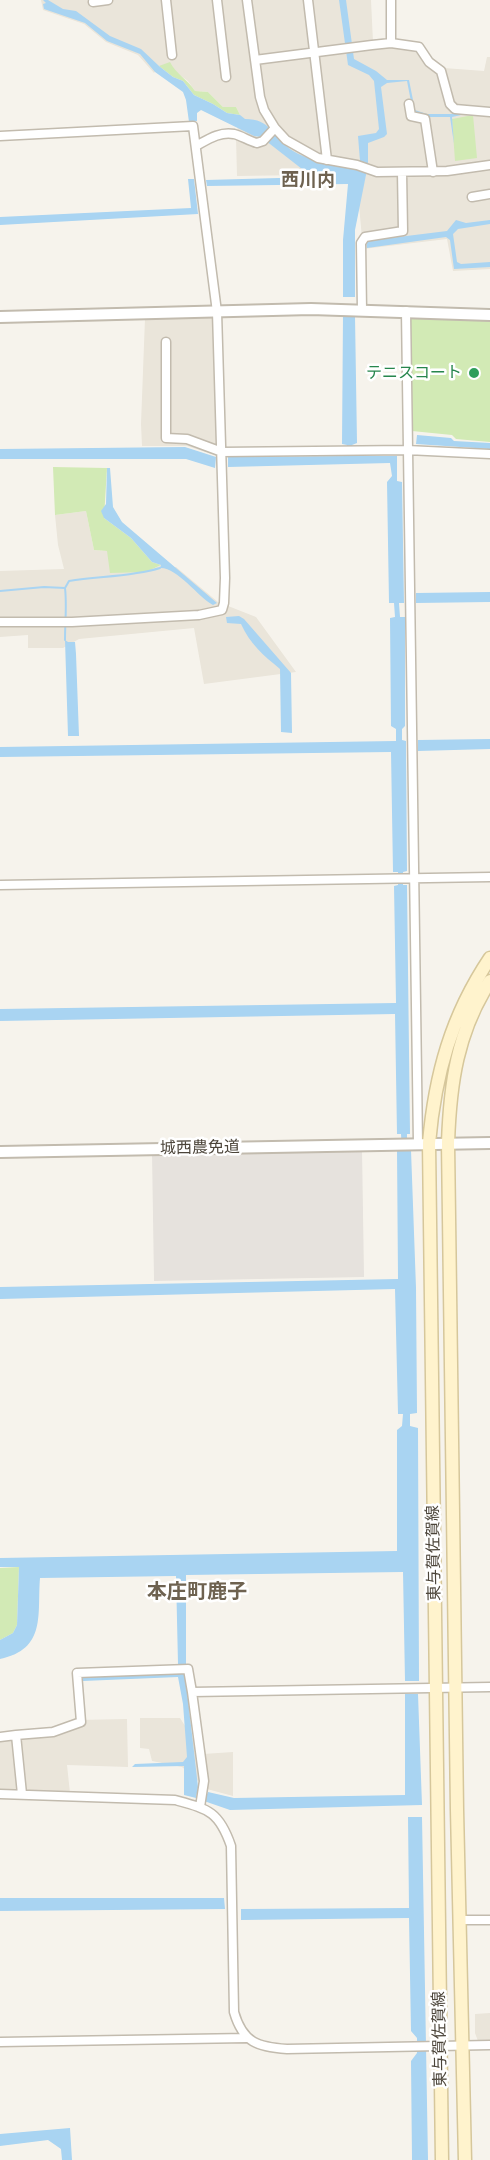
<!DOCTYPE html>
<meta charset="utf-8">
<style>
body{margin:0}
canvas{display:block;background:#f6f3ec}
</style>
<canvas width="490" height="2160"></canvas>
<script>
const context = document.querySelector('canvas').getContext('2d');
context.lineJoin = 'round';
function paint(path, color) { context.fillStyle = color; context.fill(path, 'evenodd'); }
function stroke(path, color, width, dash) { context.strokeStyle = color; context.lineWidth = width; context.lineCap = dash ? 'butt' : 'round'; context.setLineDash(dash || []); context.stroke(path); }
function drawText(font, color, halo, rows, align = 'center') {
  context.font = font + ' Figtree,"Noto Sans JP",sans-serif'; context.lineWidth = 5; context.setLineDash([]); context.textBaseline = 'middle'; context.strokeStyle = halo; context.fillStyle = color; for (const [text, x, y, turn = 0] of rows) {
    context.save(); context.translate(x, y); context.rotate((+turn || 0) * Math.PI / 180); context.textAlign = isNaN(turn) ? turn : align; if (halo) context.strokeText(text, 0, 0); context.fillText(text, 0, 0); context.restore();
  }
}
paint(new Path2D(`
 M41 0H371L373 42H383L387 38 424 47 431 60 444 68 484 71 487 57H490V269L453 271 447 239 363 249 359 205 368 165 364 144 358 171 305 175 237 176 236 137 240 115 236 107H223L208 92 195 91 188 81 174 71 159 66 154 73 138 55 106 42 84 24 43 10Z
 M214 316 218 456 187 446H142L141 424 145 318Z
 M86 511 94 550 107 551 146 572 161 565 166 568 176 567 218 602 256 617 296 672 204 684 194 628 79 639 63 648H28V635L0 637V571L64 569 58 545 55 515Z
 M140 1718H180L203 1754 233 1752V1796L207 1789 182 1767 152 1761 149 1749 140 1748Z
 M127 1719 128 1767 67 1765 70 1793 0 1791V1734L52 1729 77 1720Z
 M490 2013V2048L481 2049 475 2033V2014Z`), '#eae5da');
paint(new Path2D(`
 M362 1149 364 1277 154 1281 152 1153Z`), '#e6e2dd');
paint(new Path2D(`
 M170 62C176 74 187 79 195 91L208 92 223 107H236L240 115 227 113 213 104 194 95 183 81 173 77 159 66Z
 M473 115 477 158 455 161 452 119Z
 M410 317 490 321V442L456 439 452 435 412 431Z
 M53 467 107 468 104 518 131 538 152 562 161 565 146 572 110 573 107 551 94 550 86 511 55 515Z
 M19 1567 17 1625 13 1633 0 1640V1568Z`), '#d2eab5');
paint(new Path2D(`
 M43 0H48L63 9 76 11 110 36 141 49 159 66 173 77 183 81 194 95 213 104 227 113 240 115 245 119C271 119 271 135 290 149 311 163 335 164 358 170L360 161 358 136 376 133 379 129 374 81 369 75 348 65 339 0H346L354 59 376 71 387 80H409L415 110 427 114H466L452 117 454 144 450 117H425L413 112 407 81 387 83 381 87 387 134 384 137 368 143V165L355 230V297H343V240L348 184 207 186 206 180 279 178 308 180 312 178V173L302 169 261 137 254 136 201 110 197 113V121L189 122 186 100 183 92 155 72 140 54 107 41 85 23 44 9 43 4 46 3Z
 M188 179H194L198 214 0 225V217L191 208Z
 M456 220 466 223 490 220V224L458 229 453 234 457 262 461 264 490 262V267L454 269 450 240 446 237 367 248 366 241 447 231Z
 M343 315 355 316 357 443 352 445V456H397V481L402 482 404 603H399L400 617H405V726L402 729V740L406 741V746L407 871 403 872V885H407L410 1134H407V1149L411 1150 416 1288 417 1413 410 1414V1426L418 1428 419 1681H405L403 1572 186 1575V1664H178L176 1576 40 1578C37 1614 47 1649 0 1659V1640L13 1633 17 1625 19 1567H0V1558L397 1551V1430L402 1426 403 1414H398L395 1289 0 1299V1287L398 1279 397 1150H402L401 1134H397L395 1014 0 1021V1009L396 1003 394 886 398 885V872H393L391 752 0 757V747L396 741V729L391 726 390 618 395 617 394 603H389L387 482 392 476 390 463 228 467V457L347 456V445L342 444Z
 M417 435 451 438 454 441 490 443V449L416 444Z
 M185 447 216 457 215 468 186 459H0V449Z
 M107 468H110L113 507 122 522 217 603 213 605C198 597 177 567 160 568L161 565 152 562 131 538 104 518 101 511 106 504Z
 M490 592V602L416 603V593Z
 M239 616 244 619 291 673 292 733 281 732 280 669C263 655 250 644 241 624L227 623 226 617Z
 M65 640 68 642H75L76 654 79 736H68Z
 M490 739V749L418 751V740Z
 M185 1673 198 1787 196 1798 184 1795V1766L132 1767 135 1764 183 1762 187 1757 183 1704 178 1677 83 1681 82 1677Z
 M405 1694H418L422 1805 230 1810 204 1801 208 1792 234 1798 405 1795Z
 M408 1817H422L428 2160H412L411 2061 417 2053V2038L411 2031 409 1918 241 1920V1909L409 1908Z
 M0 1898H224L225 1909 0 1911Z
 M70 2128 72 2160H62L61 2149 48 2140 0 2146V2134Z`), '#a9d4f2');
stroke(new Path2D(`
 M65 588C67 605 65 622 65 640
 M0 591 44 587 65 588 69 581C99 576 131 577 160 568`), '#a9d4f2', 2);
const minor = new Path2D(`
 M166 0 172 55
 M217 0 226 77
 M247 0 260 97 264 110 275 128 286 140 318 158 357 165 377 172 447 171 490 165
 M308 0 327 160
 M391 0V43
 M93 2 108 0
 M255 60 372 45 391 43 419 47 429 62 441 71 450 104 455 109 490 112
 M409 104 411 116 425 119 433 172
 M0 136 193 126 217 312 225 578 224 603 222 610 199 615 72 622H0
 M196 146C207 140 220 131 234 134 242 136 249 141 257 143L263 141 275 128
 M472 197 490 194
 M362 310 361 243 365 237 403 231 402 172
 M406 311 418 1144
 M166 342V438L187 439 222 452 407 450 490 454
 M0 885 490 877
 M0 1737 16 1735
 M0 1794 175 1800C208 1809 219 1811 231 1846L234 2012C243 2043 258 2047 287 2049L490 2045
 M22 1794 16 1735 53 1732 81 1722 77 1673 188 1669 192 1692
 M200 1807 204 1781 192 1692 490 1687
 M459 1920H490
 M0 2042 247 2038`);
const tertiary = new Path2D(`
 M0 317 311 309 490 315
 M0 1152 490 1143`);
const secondary = new Path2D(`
 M442 2160 429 1143C435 1075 451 1016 490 958
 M465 2160 457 1810 448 1143C450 1084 457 1032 490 981`);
stroke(minor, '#c2bbae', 11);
stroke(tertiary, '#c2bbae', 14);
stroke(secondary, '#d6c79b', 15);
stroke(minor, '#fff', 8);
stroke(tertiary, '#fff', 10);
stroke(secondary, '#fff3cd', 12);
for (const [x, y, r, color] of [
 [474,373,6,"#2e9e5b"]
]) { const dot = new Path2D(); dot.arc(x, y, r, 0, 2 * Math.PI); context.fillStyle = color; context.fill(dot); stroke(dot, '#fff', 2); }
drawText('16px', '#27864d', '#fff', [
 ["テニスコート",462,373]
], 'right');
drawText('16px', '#4b4439', '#fff', [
 ["城西農免道",200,1148,-1],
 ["東与賀佐賀線",434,1553,-91],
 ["東与賀佐賀線",440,2039,-91]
]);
drawText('bold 18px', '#6e6250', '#fff', [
 ["西川内",308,181]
]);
drawText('bold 20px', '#6e6250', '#fff', [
 ["本庄町鹿子",197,1592]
]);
</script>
